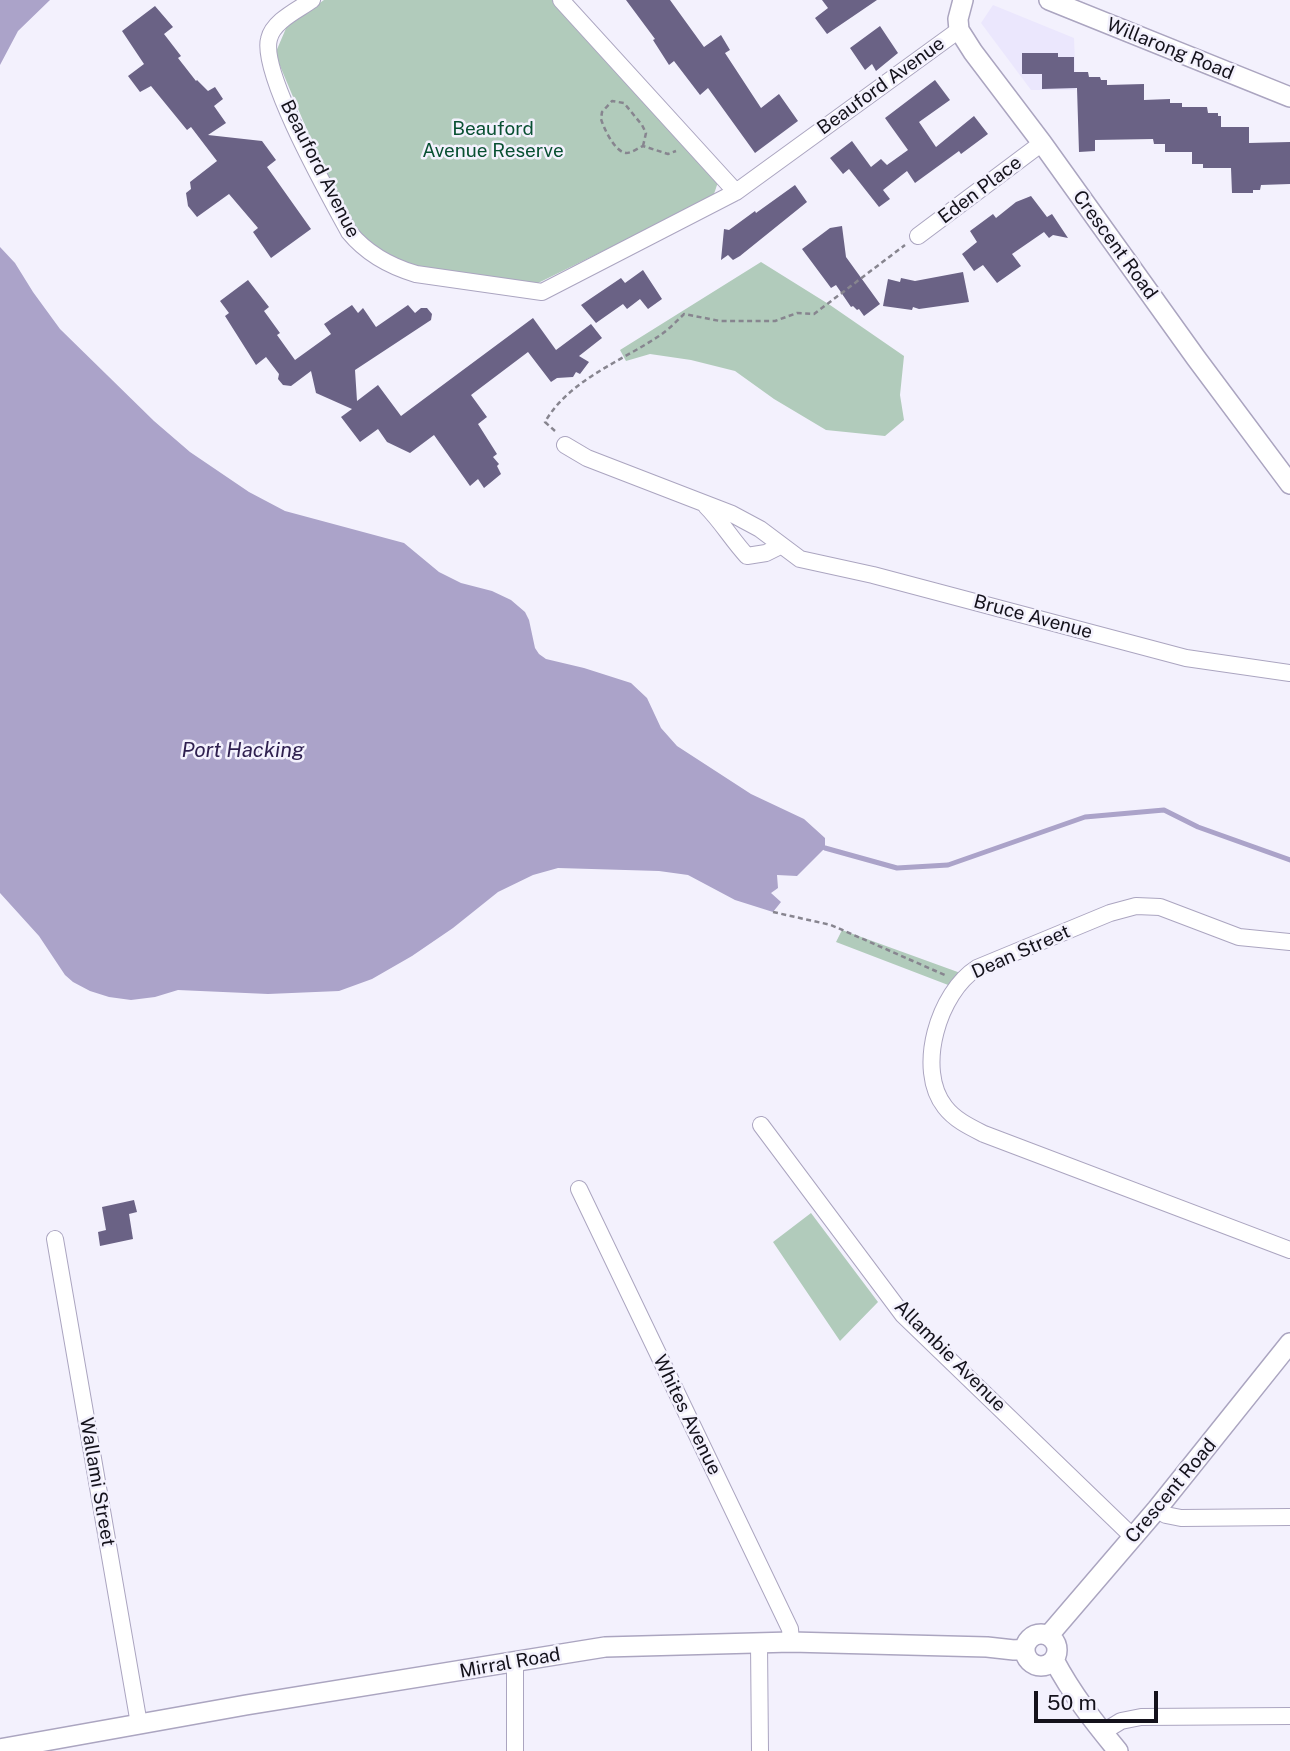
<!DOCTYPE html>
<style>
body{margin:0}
#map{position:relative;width:1290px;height:1751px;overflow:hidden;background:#f3f1fd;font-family:"Public Sans",sans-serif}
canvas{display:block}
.scale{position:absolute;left:1034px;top:1691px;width:124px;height:32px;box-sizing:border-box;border:4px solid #14121b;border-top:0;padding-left:9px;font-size:21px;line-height:24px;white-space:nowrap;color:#14121b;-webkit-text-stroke:5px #f3f1fd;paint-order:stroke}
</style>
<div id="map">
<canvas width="1290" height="1751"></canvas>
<div class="scale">50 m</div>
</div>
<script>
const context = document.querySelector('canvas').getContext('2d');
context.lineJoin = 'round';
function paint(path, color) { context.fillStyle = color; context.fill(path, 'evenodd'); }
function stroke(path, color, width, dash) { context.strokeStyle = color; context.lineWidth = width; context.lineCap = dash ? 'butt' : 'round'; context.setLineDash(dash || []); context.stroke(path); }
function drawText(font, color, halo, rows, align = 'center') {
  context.font = font + ' "Public Sans",sans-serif'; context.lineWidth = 5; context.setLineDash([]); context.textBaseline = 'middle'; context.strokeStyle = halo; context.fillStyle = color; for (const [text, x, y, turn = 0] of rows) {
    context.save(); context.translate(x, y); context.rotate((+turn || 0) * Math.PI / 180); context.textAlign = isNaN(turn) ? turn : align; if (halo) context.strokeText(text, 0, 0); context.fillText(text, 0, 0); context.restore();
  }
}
paint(new Path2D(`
 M993 5 1074 38 1076 90H1031L981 23Z`), '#ebe7fd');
paint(new Path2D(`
 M324 0H552L719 179 713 197 532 286 421 269 381 252 344 218 275 54 287 26Z
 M761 262 830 305 904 356 900 395 904 420 885 436 826 430 774 399 735 371 691 360 650 354 626 361 620 350Z
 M842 930 966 975 956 988 836 942Z
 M811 1213 878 1302 840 1341 773 1242Z`), '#b1cbbb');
paint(new Path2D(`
 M0 0H50L18 31 0 65Z
 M0 247 15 263 33 292 60 329 154 421 190 452 249 492 285 511 404 543 439 572 461 583 492 591 511 600 525 612 529 620 535 648 539 654 546 659 584 668 631 683 647 698 661 728 677 746 751 794 804 819 825 838V848L797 876 777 875 778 888 771 893 781 902 773 912 735 900 688 875 659 871 558 868 533 875 498 892 453 928 412 956 372 979 339 991 268 994 178 990 155 997 131 1000 109 997 90 991 73 982 65 975 39 936 0 893Z`), '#aba3c9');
stroke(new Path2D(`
 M825 848 897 868 948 865 1085 817 1164 810 1198 827 1290 860`), '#aba3c9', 5);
paint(new Path2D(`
 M626 0H670L704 47 721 35 730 50 725 53 761 108 779 94 798 121 755 153 708 88 700 95 674 61 669 65 653 40 655 39Z
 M822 0H877L827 34 815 18 828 8Z
 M155 6 173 27 164 34 181 56 178 58 196 81 197 80 208 91 215 87 223 99 214 106 226 123 208 135 262 141 276 160 267 167 311 229 271 258 253 232 258 228 229 194 197 217 188 206 186 193 191 189 190 182 217 161 191 127 187 130 151 86 140 92 128 76 144 64 122 31Z
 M880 26 898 53 876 71 872 64 865 70 850 48Z
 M1022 53H1058V57H1074V72H1088L1089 77H1100L1101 80H1107V85L1144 84V100L1170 99V103H1182V107H1207L1208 113H1218V116H1221V127H1249V143L1290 142V184L1261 185 1260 190H1253V193H1232L1231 168H1203V164H1192V152H1165V144H1154L1153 139 1095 140V151L1079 152 1077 88 1042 89V74H1022Z
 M935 80 950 100 919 122 936 147 974 116 988 134 961 154 959 151 915 183 907 171 883 190 890 199 879 207 849 169 843 174 830 158 852 141 871 167 881 159 887 165 908 150 885 118Z
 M795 185 807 202 740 256 733 260 728 255 721 260 724 229 729 230 755 211 756 213Z
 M1031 196 1047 217 1052 214 1068 238 1053 235 1049 238 1044 232 1012 254 1021 266 997 283 983 265 974 271 962 254 977 242 970 231 993 214 996 218 1016 202Z
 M842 226 846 257 880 304 864 316 859 309 857 310 853 306 851 307 836 285 831 288 802 249 830 228Z
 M643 270 662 299 648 309 640 299 627 309 623 304 596 323 581 305 621 278 625 283Z
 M963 272 969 302 919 309 913 307 912 310 883 306 888 279 900 282 901 278 915 281Z
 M248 280 269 307 264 311 280 333 277 335 295 360 331 334 324 324 352 305 358 313 363 308 376 327 408 305 415 313 421 308H427L432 314 431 320 355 370 357 401 378 385 401 416 533 318 556 350 591 324 602 338 579 356 589 362 580 374 576 372 573 377 557 378 551 382 528 352 471 395 487 417 478 424 497 454 493 457 499 464 497 466 501 474 484 488 478 479 470 486 434 435 410 453 387 442 378 429 360 442 341 417 352 409 316 393 311 371 291 386 283 385 278 379 279 374 266 357 256 365 225 316 229 313 220 301Z
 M134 1200 137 1212 129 1214 133 1239 100 1246 98 1232 106 1230 102 1207Z`), '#6a6285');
const minor = new Path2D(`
 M312 0C298 10 273 21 269 39 260 73 330 197 349 232 367 254 389 266 416 274L542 292 736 192 959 30
 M561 0 736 192
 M918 236 1042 143
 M565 445 587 458 732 514 760 529 800 559 873 575 1186 658 1290 673
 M706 506C722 522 732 540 747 556L766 553 780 546
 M1290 942 1239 937 1160 907 1136 906 1110 913 977 968C939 992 915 1069 945 1107 955 1120 970 1127 984 1134L1290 1250
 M761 1125 903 1315 1133 1537
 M579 1189 790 1629 791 1642
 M55 1239 139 1724
 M1157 1509 1166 1515 1181 1518 1290 1517
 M759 1643 760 1751
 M1103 1732 1121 1721 1141 1717 1290 1716
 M515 1751V1663`);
const tertiary = new Path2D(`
 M963 0 958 19 959 30 973 52 1042 143 1196 358 1290 484
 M1049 0 1290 97
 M1025 1650a16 16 0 1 1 32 0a16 16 0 1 1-32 0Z
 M1049 1635 1157 1509 1290 1343
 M1054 1660C1072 1694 1094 1722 1118 1751
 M0 1749 246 1705 605 1647 791 1642 987 1647 1014 1650 1025 1649`);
stroke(minor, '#aba5c0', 18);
stroke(tertiary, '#aba5c0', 22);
stroke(new Path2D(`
 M643 146 646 133 642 125 624 103 612 101 602 112 601 119C604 129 615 152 626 153 632 153 638 148 643 146L668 154 676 151
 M555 431 545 422C569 380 620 362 659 336 668 330 676 322 684 314L720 321H775L797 313 814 314 905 245
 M773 912 831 925 947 976`), '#87858f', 2.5, [5, 3.5]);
stroke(minor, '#fff', 16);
stroke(tertiary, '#fff', 19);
drawText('19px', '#14121b', '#f3f1fd', [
 ["Willarong Road",1170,49,22],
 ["Beauford Avenue",881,86,-36],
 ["Beauford Avenue",320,169,63],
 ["Eden Place",980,190,-37],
 ["Crescent Road",1115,245,54],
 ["Bruce Avenue",1033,617,15],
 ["Dean Street",1021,952,-24],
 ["Allambie Avenue",950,1356,45],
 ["Whites Avenue",687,1415,64],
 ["Wallami Street",97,1482,80],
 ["Crescent Road",1171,1491,-50],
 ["Mirral Road",510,1663,-10]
]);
drawText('19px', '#095032', '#f3f1fd', [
 ["Beauford",493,129],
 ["Avenue Reserve",493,151]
]);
drawText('italic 21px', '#2f2050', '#f3f1fd', [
 ["Port Hacking",243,751]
]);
</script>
